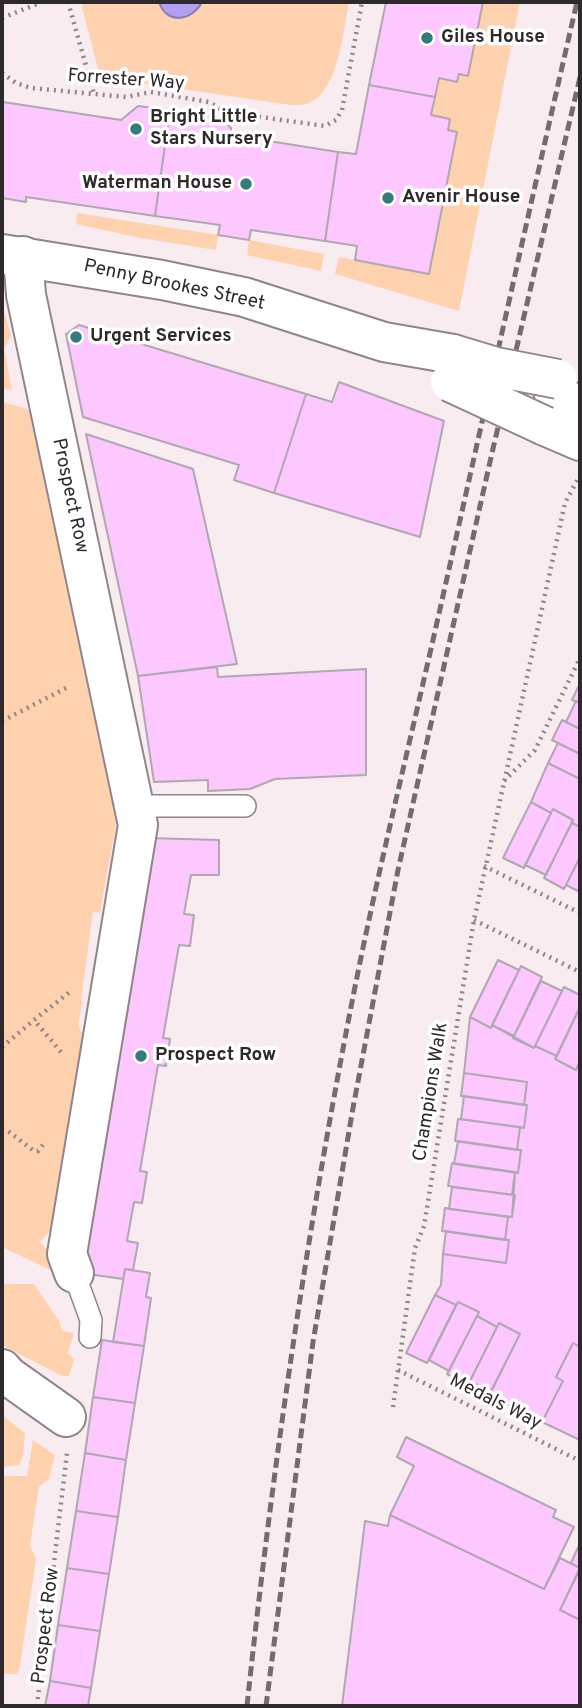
<!DOCTYPE html>
<style>
body{margin:0}
#map{position:relative;width:582px;height:1708px;overflow:hidden;background:#f9ecf0;font-family:Overpass,sans-serif}
canvas{display:block}
.frame{position:absolute;inset:0;border:4px solid #2e292a;pointer-events:none}
</style>
<div id="map">
<canvas width="582" height="1708"></canvas>
<div class="frame"></div>
</div>
<script>
const context = document.querySelector('canvas').getContext('2d');
context.lineJoin = 'round';
function paint(path, color) { context.fillStyle = color; context.fill(path, 'evenodd'); }
function stroke(path, color, width, dash) { context.strokeStyle = color; context.lineWidth = width; context.lineCap = dash ? 'butt' : 'round'; context.setLineDash(dash || []); context.stroke(path); }
function drawText(font, color, halo, rows, align = 'center') {
  context.font = font + ' Overpass,sans-serif'; context.lineWidth = 7; context.setLineDash([]); context.textBaseline = 'middle'; context.strokeStyle = halo; context.fillStyle = color; for (const [text, x, y, turn = 0] of rows) {
    context.save(); context.translate(x, y); context.rotate((+turn || 0) * Math.PI / 180); context.textAlign = isNaN(turn) ? turn : align; if (halo) context.strokeText(text, 0, 0); context.fillText(text, 0, 0); context.restore();
  }
}
paint(new Path2D(`
 M84 2H159L161 8 202 4V2H349C343 30 339 93 307 104 302 105 296 105 291 105L106 78 98 69 82 7Z
 M483 2H520L459 311 335 274 339 257 429 274 457 132 448 130 431 115 439 78 457 82 459 74 468 76Z
 M77 213 218 235 216 250 140 238 76 224Z
 M249 240 324 254 321 271 247 255Z
 M2 304 11 336 4 349 12 390 2 389Z
 M2 402 35 411 117 819 100 913 93 912 81 1001H83L78 1025 83 1034 54 1226 40 1242 67 1269V1278L2 1247Z
 M2 1284H34L59 1321 62 1331 74 1333 68 1353 74 1359 69 1376H62L2 1345Z
 M2 1415 25 1433 23 1456 19 1465 2 1467Z
 M33 1440 55 1455 49 1479 39 1487 30 1545 36 1560 19 1671 16 1674H2V1476H27Z`), '#ffd2af');
const water = new Path2D(`
 M159 2H202C193 20 167 26 159 2Z`);
paint(water, '#b39ff2');
stroke(water, '#8b7cb6', 2);
const building = new Path2D(`
 M386 2H483L468 76 459 74 457 82 439 78 435 97 369 85Z
 M369 85 435 97 431 115 450 119 448 130 457 132 429 274 355 260 357 246 325 241 338 152 356 154Z
 M3 102 121 120 138 106 170 110 155 216 26 197V202L2 198Z
 M170 110 221 118 231 128V135L338 152 325 241 251 230 249 240 218 235 220 225 155 216Z
 M79 325 306 394 274 493 234 480 239 465 83 417 66 334Z
 M339 382 444 421 420 537 274 493 306 394 332 402Z
 M86 434 193 469 237 664 138 676Z
 M217 667 218 677 366 669V775L275 779 250 789 208 791V780L154 782 138 676Z
 M580 683V703L572 700Z
 M576 701 580 703V729L566 722Z
 M562 720 580 729V754L552 740Z
 M558 743 580 754V779L548 763Z
 M548 763 580 779V827L572 823 573 820 553 809 551 813 531 802Z
 M531 802 551 813 524 868 503 858Z
 M553 809 573 820 546 875 525 865Z
 M572 823 580 827V857L564 889 544 878Z
 M148 838 219 840V875H191L184 914 194 915 190 946 179 945 163 1038 170 1039 166 1066 158 1065 140 1171 147 1172 142 1203 134 1202 127 1241 138 1243 133 1270 125 1269 123 1279 81 1273Z
 M580 857V892L566 885Z
 M498 960 519 970 491 1028 470 1017Z
 M521 966 542 977 514 1036 492 1025Z
 M541 981 562 991 534 1048 513 1038Z
 M564 987 580 995V1007L557 1056 535 1046Z
 M580 1007V1061L576 1070 555 1059Z
 M470 1017 491 1028 492 1025 534 1048 535 1046 557 1056 555 1059 576 1070 578 1067 580 1068V1347L573 1343 556 1377 563 1381 542 1422 489 1395 520 1334 499 1323 497 1327 477 1316 479 1312 458 1302 456 1305 435 1295 441 1285 443 1254 506 1263 509 1240H505L508 1217H512L515 1172 518 1173 521 1150H517L520 1127 524 1128 527 1105H524L527 1082 464 1073Z
 M464 1073 527 1082 524 1105 461 1096Z
 M464 1096 527 1105 524 1128 461 1119Z
 M458 1119 520 1127 517 1150 455 1141Z
 M458 1141 521 1150 518 1173 454 1164Z
 M452 1163 515 1172 512 1195 448 1186Z
 M452 1187 515 1195 512 1217 449 1209Z
 M445 1208 508 1217 505 1240 442 1231Z
 M446 1231 509 1240 506 1263 443 1254Z
 M125 1269 150 1273 146 1297 151 1298 144 1346 113 1342Z
 M435 1295 456 1305 427 1363 406 1353Z
 M458 1302 479 1312 449 1371 429 1360Z
 M477 1316 497 1327 468 1385 447 1374Z
 M499 1323 520 1334 491 1392 470 1381Z
 M102 1340 144 1346 135 1403 93 1397Z
 M573 1343 580 1347V1440L542 1422 563 1381 556 1377Z
 M93 1397 135 1403 126 1460 85 1453Z
 M406 1437 556 1510 553 1517 574 1527 544 1589 390 1515 414 1466 397 1457Z
 M85 1453 126 1460 118 1517 76 1511Z
 M76 1511 118 1517 109 1574 67 1568Z
 M390 1515 544 1589 560 1558 580 1568 560 1610 580 1620V1706H342L365 1521 388 1526Z
 M580 1543V1568L571 1563Z
 M67 1568 109 1574 100 1631 58 1625Z
 M580 1569V1620L560 1610Z
 M58 1625 100 1631 91 1688 50 1681Z
 M50 1681 91 1688 88 1706H45Z`);
paint(building, '#fdc7ff');
stroke(building, '#b0a8b0', 2);
const service = new Path2D(`
 M134 806H245
 M74 1273 91 1320 90 1337`);
const minor = new Path2D(`
 M23 256 26 295 138 825 67 1254 74 1273
 M554 395 580 405
 M2 1369 8 1376 66 1417`);
const tertiary = new Path2D(`
 M2 254 162 280 244 297 384 342 453 354
 M545 426 580 441`);
stroke(service, '#908588', 24);
stroke(minor, '#908588', 42);
stroke(tertiary, '#908588', 42);
stroke(new Path2D(`
 M68 2 94 94
 M2 18 42 2
 M2 73 16 83 31 88 126 97 151 92 209 102 225 112 325 126 336 120 342 110 362 2
 M2 721 70 686
 M504 781 535 750 580 658
 M484 866 580 913
 M474 920 580 972
 M2 1047 34 1020
 M61 1052 34 1020 71 991
 M2 1129 8 1131 34 1151H38L46 1141
 M398 1370 580 1461
 M393 1407 415 1248 424 1226 474 920 565 503 579 477
 M37 1706 67 1453`), '#8d8486', 4.5, [2, 5]);
stroke(service, '#fff', 21);
stroke(minor, '#fff', 38);
stroke(tertiary, '#fff', 38);
stroke(new Path2D(`
 M247 1706C272 1472 306 1238 351 1007 375 884 405 763 433 640 481 428 528 214 577 2
 M266 1706 313 1342 353 1108 398 870 492 453 580 77`), '#736b6d', 5, [10, 5]);
const tertiaryBridge = new Path2D(`
 M453 354 496 367 558 379
 M450 382 545 426`);
stroke(tertiaryBridge, '#908588', 42, []);
stroke(tertiaryBridge, '#fff', 38);
for (const [x, y, r, color] of [
 [427,38,7,"#327b7f"],
 [136,129,7,"#327b7f"],
 [246,184,7,"#327b7f"],
 [388,198,7,"#327b7f"],
 [76,337,7,"#327b7f"],
 [141,1056,7,"#327b7f"]
]) { const dot = new Path2D(); dot.arc(x, y, r, 0, 2 * Math.PI); context.fillStyle = color; context.fill(dot); stroke(dot, '#fff', 2.5); }
drawText('bold 19px', '#2e292a', '#fff', [
 ["Giles House",441,38],
 ["Bright Little",150,118],
 ["Stars Nursery",150,140],
 ["Waterman House",232,184,"right"],
 ["Avenir House",402,198],
 ["Urgent Services",90,337],
 ["Prospect Row",155,1056]
], 'left');
drawText('19px', '#2e292a', '#fff', [
 ["Forrester Way",126,81,4],
 ["Penny Brookes Street",174,286,12],
 ["Prospect Row",69,496,78],
 ["Champions Walk",432,1092,-81],
 ["Medals Way",495,1403,27],
 ["Prospect Row",47,1626,-83]
]);
</script>
